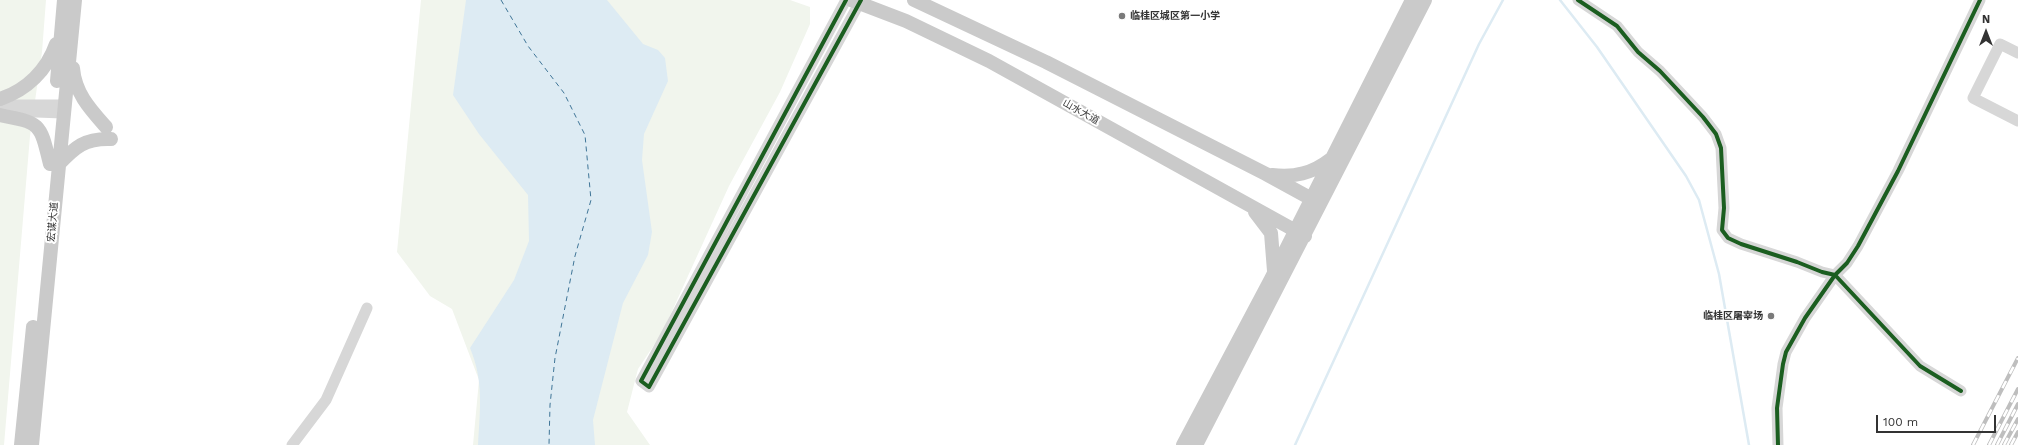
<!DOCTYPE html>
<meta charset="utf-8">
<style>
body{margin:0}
#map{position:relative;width:2018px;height:445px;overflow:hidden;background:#fff;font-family:"Work Sans",sans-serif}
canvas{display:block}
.north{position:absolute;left:1966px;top:12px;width:40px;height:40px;-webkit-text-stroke:3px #fff;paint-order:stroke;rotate:0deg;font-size:11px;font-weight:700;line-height:16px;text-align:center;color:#333}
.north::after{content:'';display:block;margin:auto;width:14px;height:18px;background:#333;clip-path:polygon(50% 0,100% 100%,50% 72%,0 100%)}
.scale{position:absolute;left:1876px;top:415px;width:120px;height:18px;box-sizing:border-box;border:2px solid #333;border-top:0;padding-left:5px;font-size:12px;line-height:14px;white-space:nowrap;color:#333;-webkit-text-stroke:3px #fff;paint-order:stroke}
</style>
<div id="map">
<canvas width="2018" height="445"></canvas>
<div class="north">N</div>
<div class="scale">100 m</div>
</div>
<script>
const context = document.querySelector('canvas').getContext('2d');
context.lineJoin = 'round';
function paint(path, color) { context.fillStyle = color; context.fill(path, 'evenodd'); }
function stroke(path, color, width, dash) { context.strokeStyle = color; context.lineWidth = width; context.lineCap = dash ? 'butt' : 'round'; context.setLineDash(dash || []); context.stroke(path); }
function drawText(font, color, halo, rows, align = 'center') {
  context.font = font + ' "Work Sans","Noto Sans SC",sans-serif'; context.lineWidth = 4; context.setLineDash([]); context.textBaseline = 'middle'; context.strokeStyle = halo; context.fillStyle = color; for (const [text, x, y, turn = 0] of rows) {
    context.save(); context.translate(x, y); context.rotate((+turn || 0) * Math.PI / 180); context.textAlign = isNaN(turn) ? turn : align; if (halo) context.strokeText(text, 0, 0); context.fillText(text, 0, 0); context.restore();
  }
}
paint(new Path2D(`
 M0 0H46L42 52 30 136 4 445H0Z
 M421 0H790L810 7V24L780 92 729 186 662 333 638 369 627 412 650 445H473L479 380 452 309 430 296 397 252Z`), '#f1f5ed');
paint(new Path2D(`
 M466 0H607L643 44 658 50 665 58 668 81 644 134 642 160 652 232 648 255 623 303 593 420 595 445H478C480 410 484 381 470 348L514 280 529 241 528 195 479 134 453 95Z`), '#ddebf3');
stroke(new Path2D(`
 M1560 0 1597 47 1686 176 1699 200 1719 274 1749 445
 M1295 445 1479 44 1503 0`), '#ddebf3', 2.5);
stroke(new Path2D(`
 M501 0 528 46 564 93 585 135 591 200 575 256 555 358 550 405 549 445`), '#3f7597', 1, [5, 4]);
stroke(new Path2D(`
 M846 0 641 381 649 387 861 0
 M1578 0 1617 26 1638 52 1660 71 1703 117 1716 134 1721 148 1724 208 1722 230 1728 238 1741 244 1797 262 1822 272 1835 275 1920 366 1961 391
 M2018 53 2000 44 1973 98 2018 121
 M0 105H64
 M9 111 63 113
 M292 445 326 400 367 308
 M1778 445 1777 408 1783 364 1786 352 1805 318 1835 275 1847 263 1858 246 1898 171 1980 0`), '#d7d7d7', 11);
stroke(new Path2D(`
 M851 0 906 21 989 61 1305 236
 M914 0 1046 62 1266 174 1319 203
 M73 68C75 93 90 109 106 127
 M57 81 64 0
 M0 99C27 90 47 70 56 44
 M0 115C41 123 40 123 50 164
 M58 165C75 147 85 138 111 139
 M1272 175C1295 178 1313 173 1331 159
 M1255 212 1271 233 1274 271
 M21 445 33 327
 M32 445 75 0
 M1183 445 1271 279 1412 0
 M1196 445 1425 0`), '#cacaca', 14);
const rail = new Path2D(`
 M1973 445 2018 358
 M1989 445 2018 389
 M1997 445 2018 404
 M2004 445 2018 419
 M2011 445 2018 432`);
stroke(rail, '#bebebe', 4);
stroke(rail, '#fff', 2.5, [8]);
stroke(new Path2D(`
 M846 0 641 381 649 387 861 0
 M1578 0 1617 26 1638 52 1660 71 1703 117 1716 134 1721 148 1724 208 1722 230 1728 238 1741 244 1797 262 1822 272 1835 275 1920 366 1961 391
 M1778 445 1777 408 1783 364 1786 352 1805 318 1835 275 1847 263 1858 246 1898 171 1980 0`), '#1b5e20', 4);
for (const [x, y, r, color] of [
 [1122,16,4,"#7a7a7a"],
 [1771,316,4,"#7a7a7a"]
]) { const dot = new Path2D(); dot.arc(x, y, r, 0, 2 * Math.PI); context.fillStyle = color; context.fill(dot); stroke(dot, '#fff', 1.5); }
drawText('bold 10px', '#333', '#fff', [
 ["临桂区城区第一小学",1130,16],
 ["临桂区屠宰场",1763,316,"right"]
], 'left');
drawText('10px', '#333', '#fff', [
 ["山水大道",1081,112,29],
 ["宏谋大道",53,222,-85]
]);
</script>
